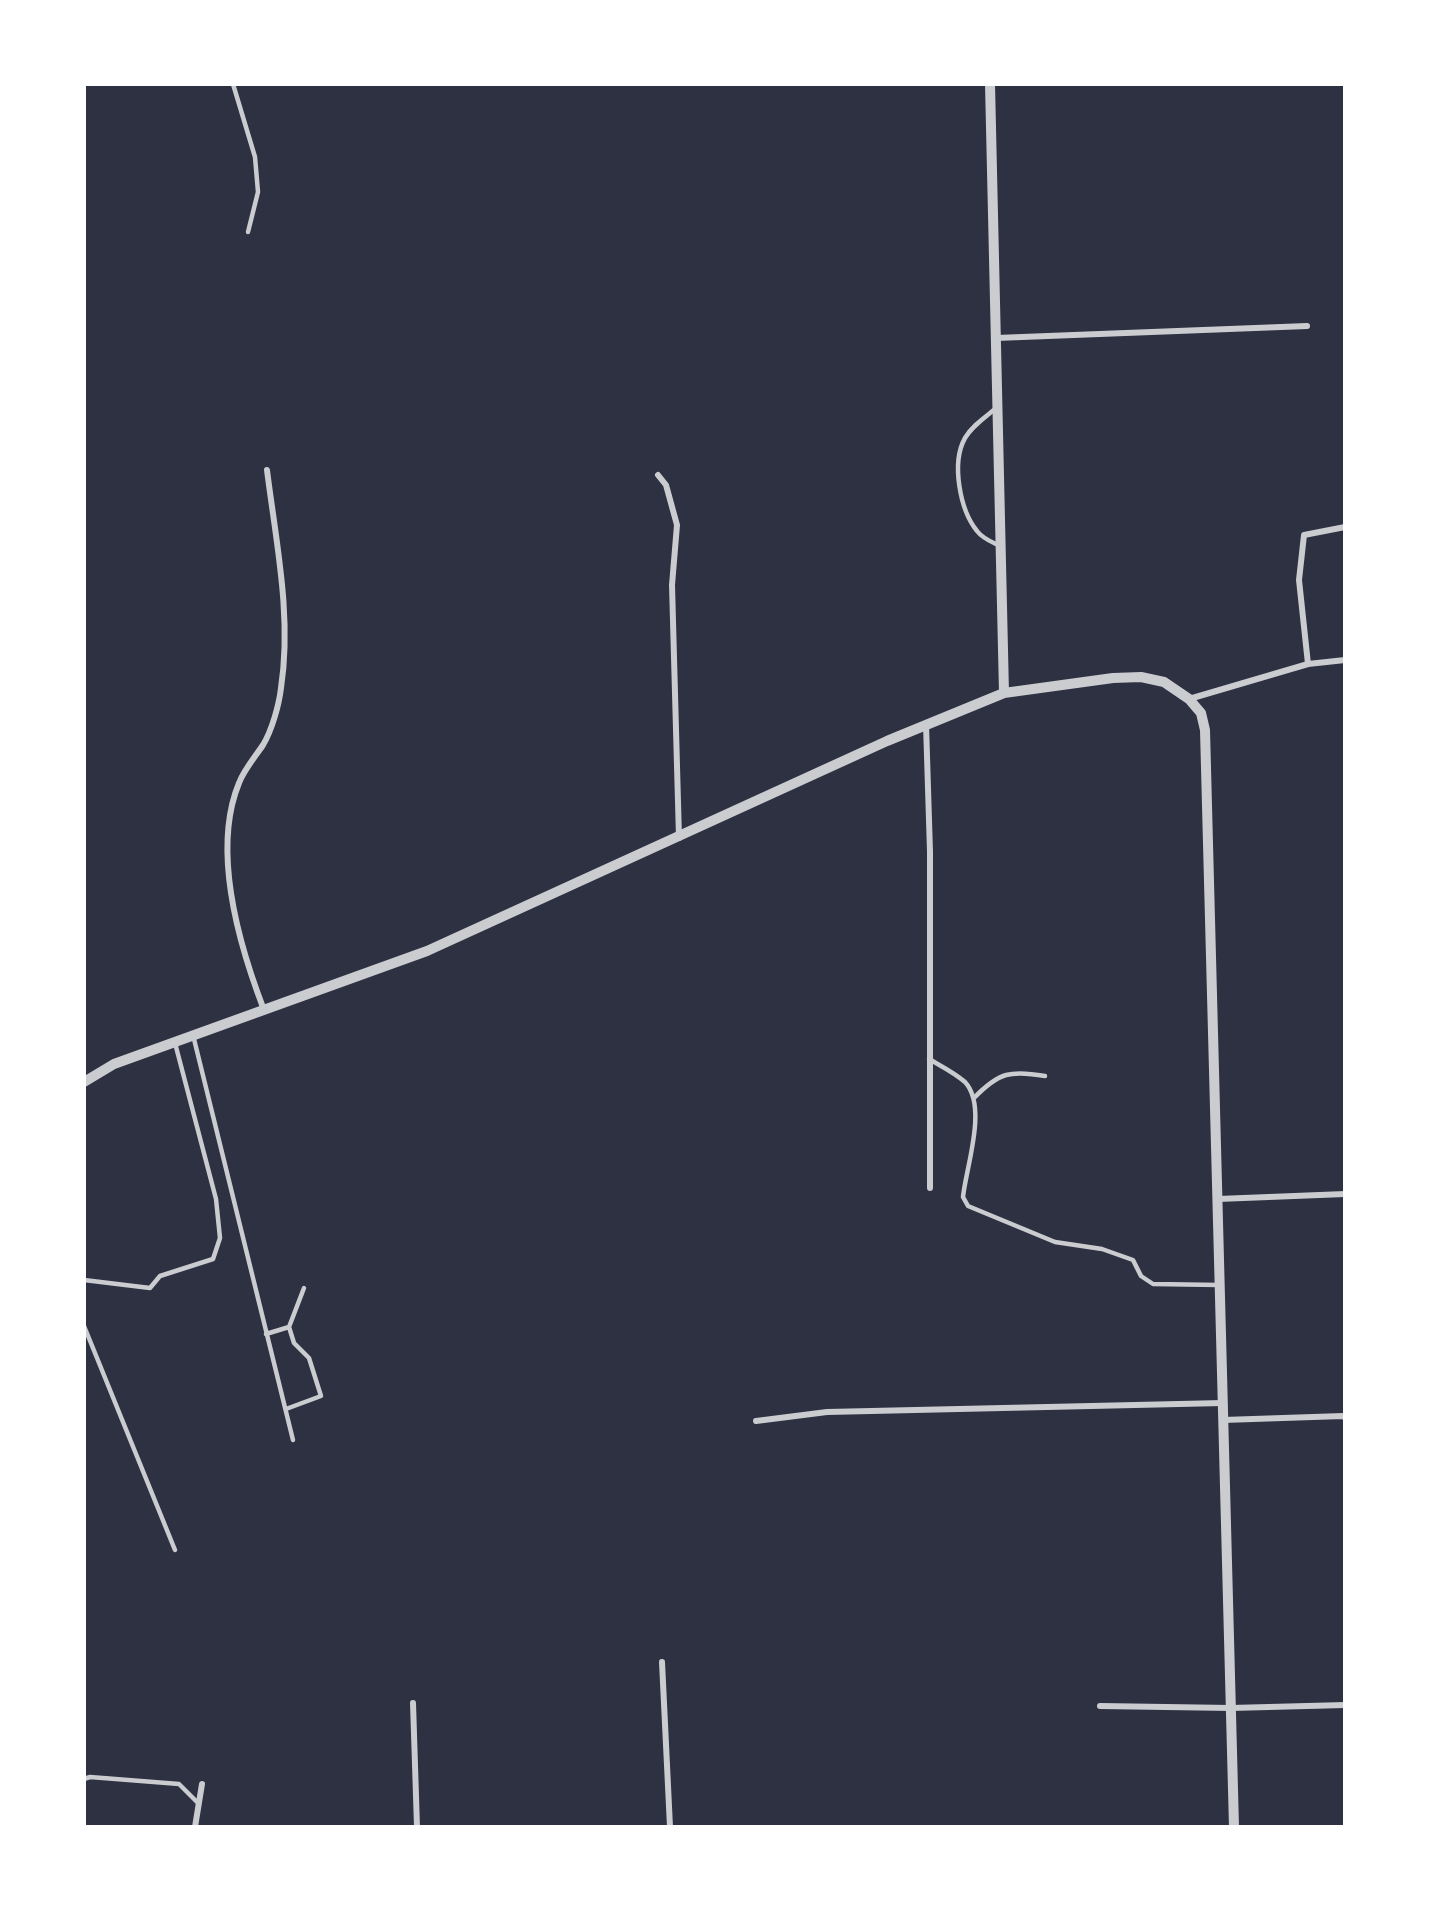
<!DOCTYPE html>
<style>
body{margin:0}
#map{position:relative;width:1429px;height:1911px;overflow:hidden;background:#2d3142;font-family:"Exo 2",sans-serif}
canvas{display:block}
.frame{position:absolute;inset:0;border:86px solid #fff;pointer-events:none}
</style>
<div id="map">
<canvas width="1429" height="1911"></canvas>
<div class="frame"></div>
</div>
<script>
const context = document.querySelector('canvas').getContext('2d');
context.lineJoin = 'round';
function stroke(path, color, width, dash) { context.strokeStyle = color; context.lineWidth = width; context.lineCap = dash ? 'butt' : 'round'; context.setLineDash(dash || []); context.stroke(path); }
stroke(new Path2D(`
 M233 84 255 157 258 192 248 232
 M995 409C984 418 972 426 965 438 951 463 960 510 977 531 983 539 992 542 1000 546
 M193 1035 293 1440
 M929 1059C941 1066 955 1073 965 1082 988 1107 966 1167 963 1197L968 1206 1055 1242 1102 1249 1133 1260 1141 1276 1153 1284 1219 1285
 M974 1098C999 1072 1011 1070 1045 1076
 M84 1280 150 1288 160 1276 213 1259 220 1238 216 1199 175 1043
 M84 1326 175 1550
 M266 1334 289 1327
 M286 1409 321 1396 309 1358 294 1343 289 1327 304 1288
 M84 1779 90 1777 179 1784 199 1804`), '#caccd0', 4.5);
stroke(new Path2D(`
 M996 338 1307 326
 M658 475 666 485 677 525 672 585 679 838
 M1308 664 1299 580 1304 535 1345 527
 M1189 699 1308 664 1345 660
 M926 724 930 852V1188
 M264 1010C239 945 211 851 239 783 244 770 255 757 263 745 272 730 279 705 281 688 292 616 276 542 267 470
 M1218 1199 1345 1194
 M1223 1420 1343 1416 1345 1418
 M756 1421 827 1412 1223 1403
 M662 1662 670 1827
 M413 1703 417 1827
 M1100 1706 1231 1708 1345 1705
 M195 1827 202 1784`), '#caccd0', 6);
stroke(new Path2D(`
 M990 84 1004 693
 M84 1082 114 1064 427 951 887 741 1004 693 1113 678 1141 677 1164 682 1189 699 1201 713 1205 730 1234 1827`), '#caccd0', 10);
</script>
